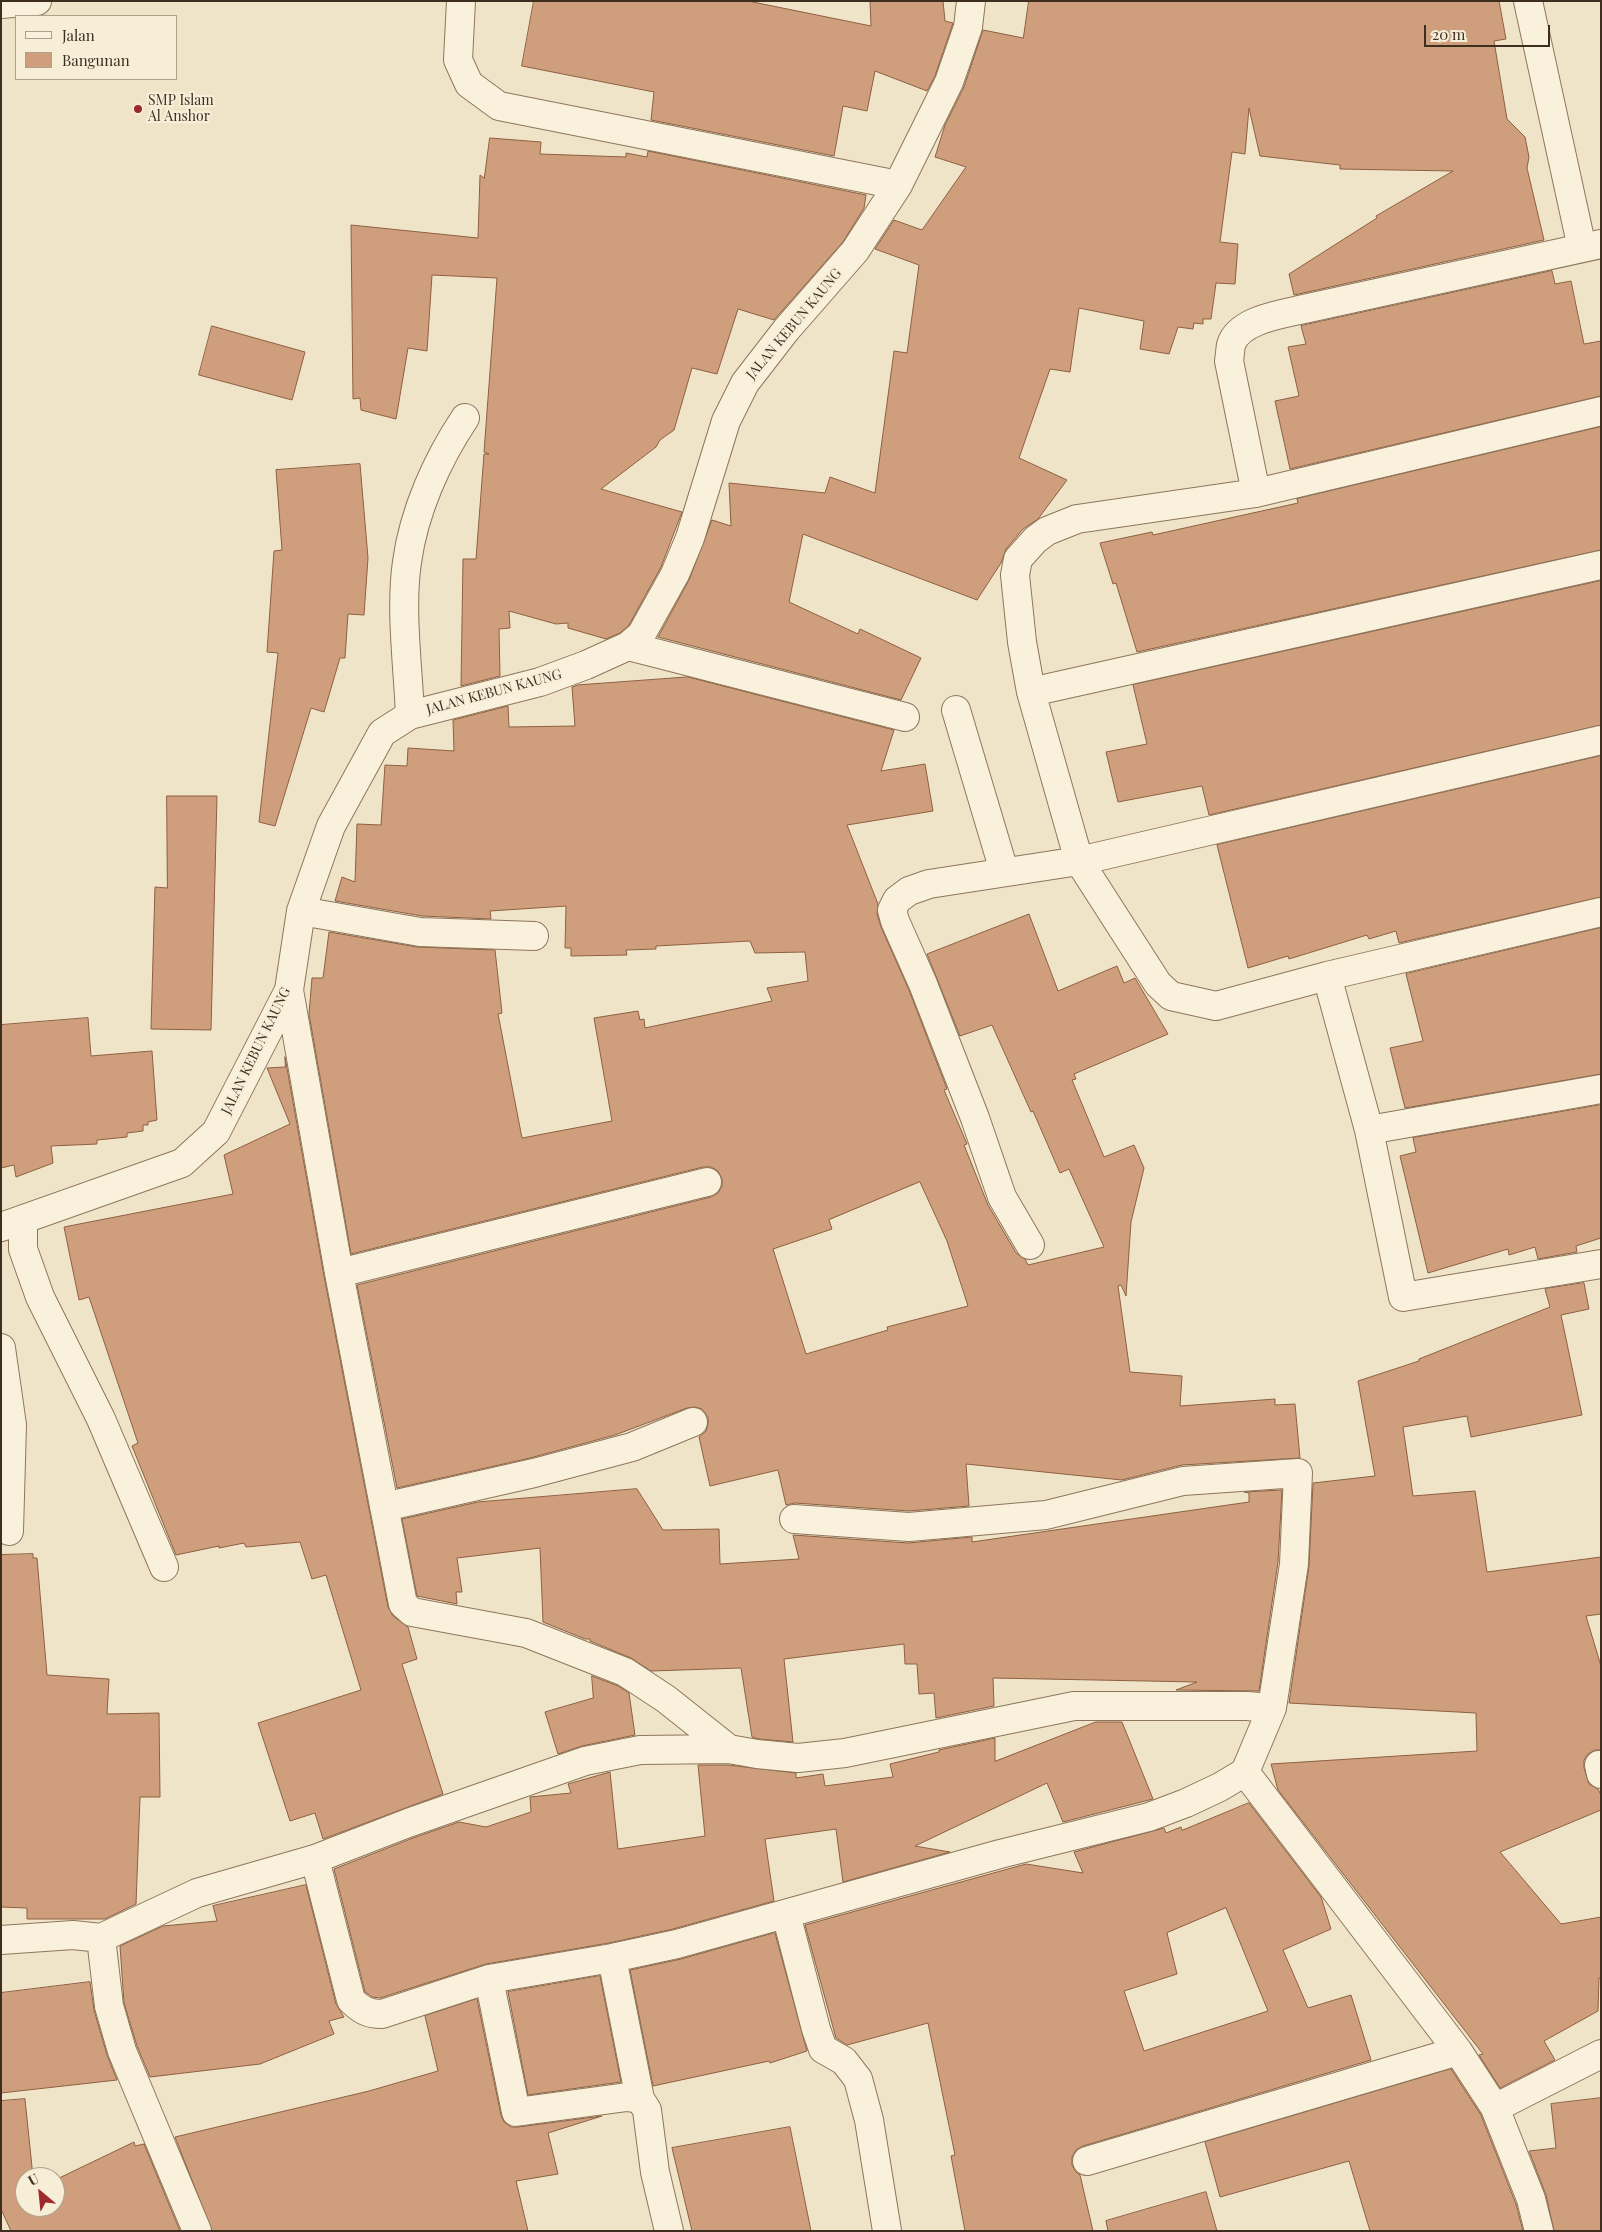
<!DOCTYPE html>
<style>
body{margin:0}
#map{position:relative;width:1602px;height:2232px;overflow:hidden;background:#f0e4c8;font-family:"Playfair Display",serif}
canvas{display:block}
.frame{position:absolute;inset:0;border:2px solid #3d2e20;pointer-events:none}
.legend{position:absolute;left:15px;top:15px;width:162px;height:65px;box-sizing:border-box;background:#f7eed8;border:1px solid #ada18e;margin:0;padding:6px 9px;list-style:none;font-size:15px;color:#3d2e20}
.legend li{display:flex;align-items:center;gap:10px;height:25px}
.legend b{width:25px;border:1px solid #ada18e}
.north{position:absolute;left:15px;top:2167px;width:50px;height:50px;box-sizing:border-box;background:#f7eed8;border:1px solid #ada18e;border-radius:50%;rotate:332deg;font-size:14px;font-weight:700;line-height:20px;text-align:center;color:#3d2e20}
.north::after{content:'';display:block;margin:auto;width:18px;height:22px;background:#9e2a2b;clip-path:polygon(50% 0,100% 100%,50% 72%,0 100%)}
.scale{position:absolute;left:1424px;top:25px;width:126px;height:22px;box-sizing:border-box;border:2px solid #3d2e20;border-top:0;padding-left:6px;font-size:15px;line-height:18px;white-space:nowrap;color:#3d2e20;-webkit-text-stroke:4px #f7eed8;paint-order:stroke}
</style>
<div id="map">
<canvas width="1602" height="2232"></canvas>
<div class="frame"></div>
<ul class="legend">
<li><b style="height:6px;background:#faf1dc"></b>Jalan</li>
<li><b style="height:14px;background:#cf9f7d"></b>Bangunan</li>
</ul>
<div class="north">U</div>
<div class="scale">20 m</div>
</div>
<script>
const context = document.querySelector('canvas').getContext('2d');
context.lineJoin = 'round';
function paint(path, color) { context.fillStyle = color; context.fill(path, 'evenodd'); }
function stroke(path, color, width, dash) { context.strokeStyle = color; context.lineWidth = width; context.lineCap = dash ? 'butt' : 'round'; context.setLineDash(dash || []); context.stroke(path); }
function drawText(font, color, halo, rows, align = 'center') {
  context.font = font + ' "Playfair Display",serif'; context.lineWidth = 4.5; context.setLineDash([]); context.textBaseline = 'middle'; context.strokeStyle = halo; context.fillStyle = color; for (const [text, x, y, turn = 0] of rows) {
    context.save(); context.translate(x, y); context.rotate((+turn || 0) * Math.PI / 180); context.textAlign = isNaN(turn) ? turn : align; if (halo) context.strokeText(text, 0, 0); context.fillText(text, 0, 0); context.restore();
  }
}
const building = new Path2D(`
 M534 1H748L871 26 870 1H943L945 21 953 23 935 76 927 91 875 71 867 111 843 106 834 156 651 120 654 92 522 66Z
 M1029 1H1499L1506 39 1494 41 1507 119 1525 137 1529 157 1527 168 1544 240 1294 295 1289 274 1377 218 1376 216 1453 171 1340 169V165L1260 156 1249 108 1245 154 1232 152 1220 242 1238 244 1235 284 1216 283 1211 319H1203V324L1194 323 1193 329 1178 327 1169 354 1140 349 1144 321 1079 308 1070 372 1050 369 1019 458 1067 480 1038 519 1023 529 1006 549 1001 563 977 600 803 534 789 602 858 634 860 629 921 658 901 700 658 637 689 580 712 520 731 526 729 483 825 493 830 477 875 493 894 351 907 353 919 265 875 249 894 220 922 230 966 167 935 157 945 125 964 87 983 30 1023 38Z
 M490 138 541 142 540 154 626 157V153L647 157 648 151 866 195 864 208 843 242 774 320 738 309 717 374 692 368 674 430 660 440 656 447 601 489 682 512 661 567 629 625 620 633 606 639 568 628V623L556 624 509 611 510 628 499 629 500 676 461 686 463 559H476L484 454H489L484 452 497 278 432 275 427 351 408 348 396 419 361 410 360 398 353 399 351 225 478 238 480 175 484 178Z
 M1552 271 1555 284 1571 281 1584 344 1601 341V396L1290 469 1275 401 1299 396 1288 347 1306 344 1301 326Z
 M212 326 305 352 292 400 199 375Z
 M1601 427V550L1137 652 1116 583 1113 584 1100 543 1152 532 1153 535 1298 503 1297 499Z
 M360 464 368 558 364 615 348 614 345 658H340L324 712 311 708 275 826 259 822 278 653 267 652 274 551 282 550 276 470Z
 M1601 581V725L1209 815 1202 786 1118 802 1106 752 1147 744 1133 685Z
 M688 677 894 730 881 771 925 764 933 811 847 825 878 904 877 914 881 927 909 990 947 1089 944 1090 967 1144 964 1145 988 1205 1016 1253 1025 1259 1028 1265 1104 1247 1069 1169 1060 1173 1033 1111 1031 1112 992 1025 960 1036 927 954 1029 914 1058 991 1117 966 1124 983 1135 978 1168 1034 1074 1074 1076 1079 1072 1080 1104 1157 1134 1145 1144 1168 1131 1222 1126 1296 1121 1285 1118 1286 1130 1372 1182 1376 1180 1406 1275 1399V1405L1295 1404 1300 1458 1182 1465 1122 1480 966 1464 969 1506 909 1511 795 1503 786 1505 778 1470 710 1486 699 1437 706 1431 708 1424V1417L702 1409 695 1407 687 1408 615 1435 530 1458 397 1488 357 1285 711 1197 718 1193 722 1186V1179L718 1171 711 1167H703L351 1254 309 1014 312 978H323L329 932 417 947 495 950 502 1013 498 1014 522 1138 612 1121 594 1018 638 1011 640 1020 644 1019 645 1028 772 1001 767 988 808 981 805 952 755 953 750 941 656 946V949L626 950 627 955 571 956V948H565L566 906 490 911 491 919 422 916 335 901 342 877 355 882 357 824 381 825 385 765 407 766 408 748 454 751 453 720 508 706 509 727 575 726 572 687 578 685ZM920 1182 947 1241 968 1306 887 1327 888 1330 806 1354 773 1249 832 1229 829 1220Z
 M1601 756V897L1399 943 1396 931 1369 939 1367 935 1289 959 1288 956 1248 968 1217 845Z
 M167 796H217L211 1030 151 1029 155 887 167 888Z
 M1601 928V1074L1405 1108 1390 1048 1423 1041 1406 974Z
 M88 1018 91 1056 152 1051 157 1120 148 1122V1125H143V1131L127 1133V1137L97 1140V1144L51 1146 53 1163 16 1177 14 1165 1 1168V1025Z
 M285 1057 324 1276 388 1607 393 1616 408 1627 417 1659 402 1664 443 1794 323 1839 315 1813 290 1821 258 1723 361 1690 326 1575 312 1579 300 1542 246 1547 244 1543 219 1548V1546L176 1555 132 1446 138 1443 89 1297 79 1300 64 1227 233 1194 224 1155 290 1124 267 1068 285 1067Z
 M1601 1105V1238L1576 1246 1577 1252 1538 1259 1535 1247 1509 1255 1508 1249 1428 1273 1400 1156 1416 1152 1413 1138Z
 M1584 1283 1589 1309 1561 1315 1582 1415 1471 1437 1467 1416 1403 1427 1413 1496 1475 1491 1487 1572 1601 1557V1614L1586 1616 1601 1666V1750H1595L1588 1754 1584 1760V1768L1589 1784 1598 1789 1601 1795V1810L1500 1852 1561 1924 1601 1917V1978H1599L1598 2011 1544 2041 1555 2060 1500 2088 1479 2055 1483 2054 1278 1790 1271 1764 1477 1751 1476 1713 1289 1703 1309 1566 1313 1483 1375 1476 1358 1381 1419 1361V1359L1550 1307 1545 1289Z
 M637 1489 663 1530 719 1529 720 1564 799 1559 793 1535 908 1543 972 1537V1542L1249 1502V1493L1244 1492 1282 1490 1278 1562 1259 1691 1176 1690 1197 1682 993 1678 994 1706 936 1718 934 1693 919 1694 917 1664H905L904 1644 784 1659 793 1742 759 1739 752 1737 741 1668 651 1671 631 1658 590 1641V1639H585L543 1622 540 1548 457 1558 462 1592H456L457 1604 417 1596 402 1519 478 1502Z
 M33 1554V1558H37L47 1675 109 1679 107 1714 159 1713 160 1797H140L136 1904 105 1919H27V1908L1 1907V1555Z
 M592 1676 618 1686 629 1693 635 1735 582 1746 558 1754 545 1712 593 1698Z
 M1096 1722H1122L1153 1799 1063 1822 1047 1783 915 1846 950 1852 843 1882 836 1829 765 1839 774 1901 673 1929 609 1943 486 1964 380 1998 372 1997 365 1992 334 1869 413 1838 459 1822 486 1827 531 1812 530 1797 571 1793 568 1784 610 1772 618 1849 705 1836 698 1765H728L796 1773V1778L823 1774 825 1786 893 1777 890 1764 939 1752V1750L995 1738V1761Z
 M1249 1803 1321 1897 1331 1929 1283 1950 1308 2008 1351 1995 1371 2060 1083 2146 1076 2150 1072 2157V2165L1076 2172 1080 2175 1093 2231H965L951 2156 955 2155 928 2023 847 2045 836 2038 805 1925 1026 1864 1083 1873 1074 1852 1164 1828 1166 1833 1181 1827 1182 1830ZM1226 1908 1268 2011 1144 2051 1124 1991 1177 1974 1167 1933Z
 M306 1885 336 2004 344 2017 329 2021 334 2034 260 2064 150 2077 137 2046 124 2003 120 1946 163 1926 217 1921 213 1906Z
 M775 1933 807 2051 770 2063 769 2061 653 2086 630 1970 681 1959Z
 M600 1976 621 2082 528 2095 508 1992Z
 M90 1982 94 2010 107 2055 117 2080 1 2093V1993Z
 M477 1999 501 2115 504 2122 511 2127H518L602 2116 548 2133 558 2174 516 2181 528 2231H212L175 2137 369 2091 438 2071 425 2016Z
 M1451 2069 1481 2115 1516 2204 1523 2231H1370L1349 2161 1220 2197 1205 2142Z
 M1601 2098V2231H1554L1546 2195 1529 2151 1556 2148 1551 2104Z
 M25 2099 33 2177H25V2207H55V2180L134 2142 135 2146 144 2144 180 2231H11L1 2209V2101Z
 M790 2127 811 2231H692L672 2148Z
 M1206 2192 1217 2231H1108L1106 2221Z`);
paint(building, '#cf9f7d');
stroke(building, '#8d5f41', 1);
const minor = new Path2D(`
 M461 1 458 60 469 84 499 106 898 185
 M1528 1 1582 248
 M1 4 37 1
 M1601 411 1256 493 1077 519 1047 531 1035 540 1018 559 1015 575 1022 642 1031 692 1079 861 1158 984 1171 996 1216 1006 1327 976 1601 912
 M1256 493 1229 361C1230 356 1230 350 1231 345 1238 320 1282 314 1304 309L1601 244
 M628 646 905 717
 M1031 692 1601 565
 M956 710 1004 871
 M410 715C408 667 400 609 407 562 414 511 437 460 465 418
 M301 911 420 932 534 936
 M1327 976 1369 1130 1403 1297 1601 1264
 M289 990 339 1273 403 1604 412 1612 526 1633 625 1672 666 1699 729 1749
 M1369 1130 1601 1089
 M23 1220V1249L40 1297 101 1419 164 1567
 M1 1227 182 1163 216 1132 289 990 301 911 331 826 382 733 410 715 540 682 586 665 628 646 641 635 675 574 690 538 726 421 745 383 786 330 855 251 898 185 949 82 968 27 971 1
 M1030 1245 1002 1197 975 1118 923 984 895 921 892 910 897 900 909 891 929 884 1079 861 1601 740
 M339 1273 707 1182
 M1 1348 12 1425 9 1531
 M384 1507 534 1473 632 1447 693 1422
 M1599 1765 1601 1774
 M1245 1772 1458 2051 1495 2108 1531 2199 1539 2231
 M315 1859 351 2000C361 2010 368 2014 382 2014L489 1979 612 1958 677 1944 1000 1854 1149 1817 1186 1803 1220 1787 1245 1772 1272 1708 1294 1564 1298 1473 1183 1481 1046 1515 909 1527 794 1519
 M786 1914 816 2029 823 2049 844 2061 858 2079 869 2120 887 2231
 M101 1938 109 2006 122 2051 197 2231
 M1 1940 73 1935 101 1938 197 1893 315 1859 408 1823 585 1761 640 1750 729 1749 757 1754 798 1758 845 1753 1074 1706H1247L1272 1708
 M612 1958 640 2099
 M489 1979 516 2112 627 2097 640 2099 647 2110 655 2172 669 2231
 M1495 2108 1601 2054
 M1087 2161 1458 2051`);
stroke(minor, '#8d765c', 30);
stroke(minor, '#faf1dc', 28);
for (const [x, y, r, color] of [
 [138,109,5,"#9e2a2b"]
]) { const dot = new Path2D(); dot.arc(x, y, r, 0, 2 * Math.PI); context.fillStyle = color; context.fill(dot); stroke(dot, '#f7eed8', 2); }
drawText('14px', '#3d2e20', '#f7eed8', [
 ["SMP Islam",148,101],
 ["Al Anshor",148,117]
], 'left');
drawText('14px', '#3d2e20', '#f7eed8', [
 ["JALAN KEBUN KAUNG",794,324,-50],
 ["JALAN KEBUN KAUNG",494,692,-15],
 ["JALAN KEBUN KAUNG",256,1051,-64]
]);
</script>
